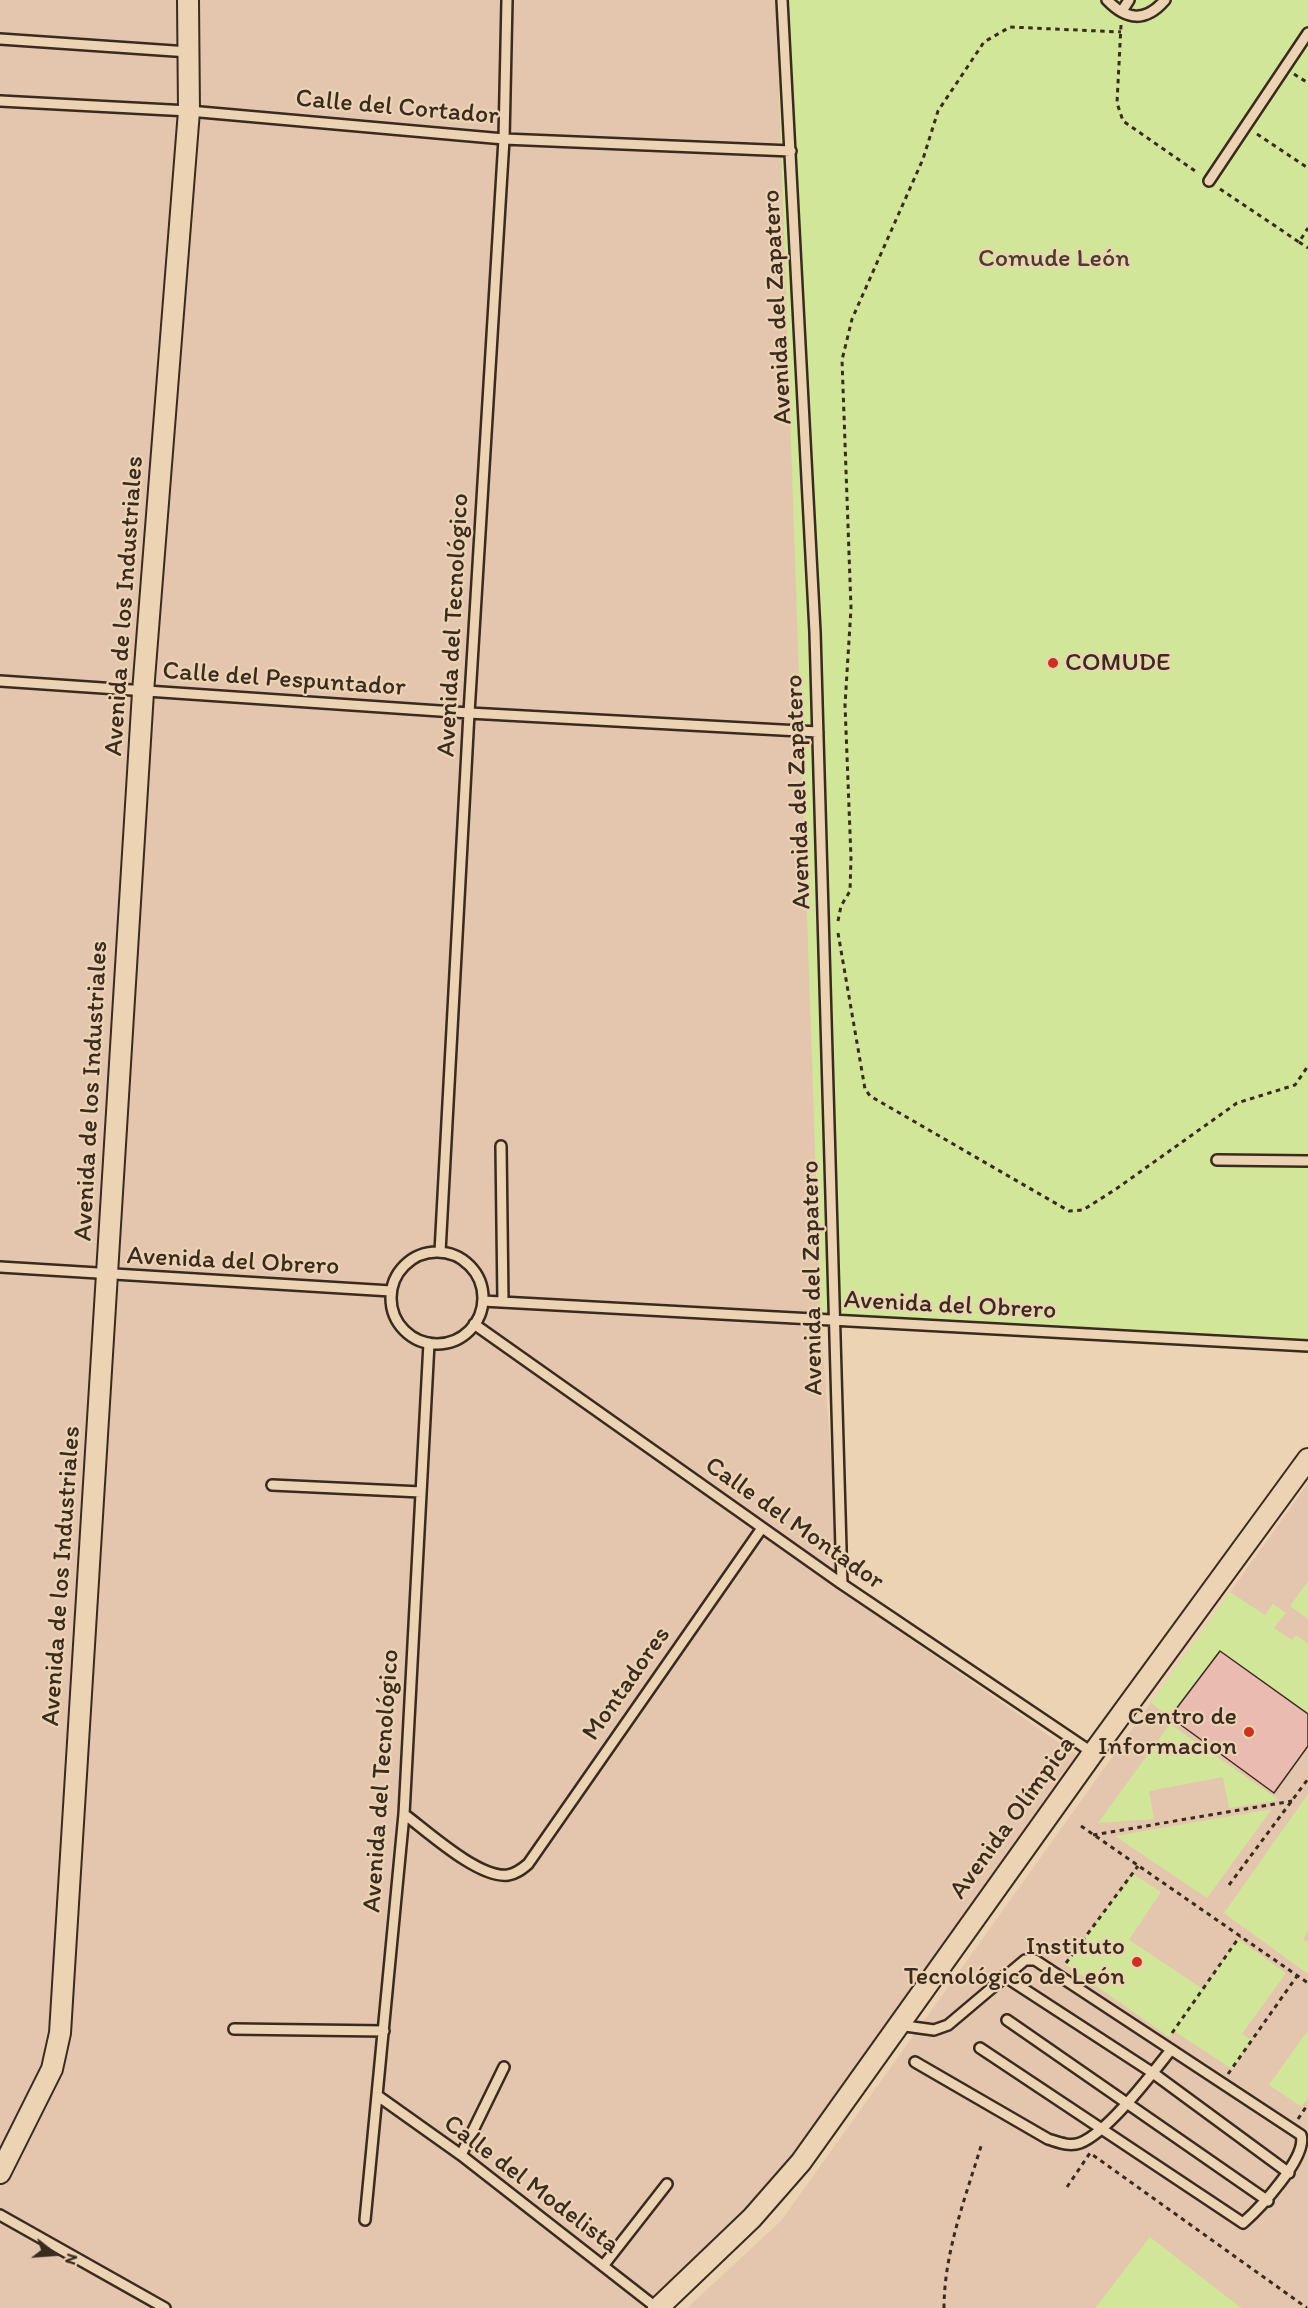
<!DOCTYPE html>
<meta charset="utf-8">
<style>
body{margin:0}
#map{position:relative;width:1308px;height:2308px;overflow:hidden;background:#ebd3b4;font-family:Itim,sans-serif}
canvas{display:block}
.north{position:absolute;left:24px;top:2224px;width:60px;height:60px;-webkit-text-stroke:4px #ebd3b4;paint-order:stroke;rotate:107deg;font-size:16px;font-weight:700;line-height:24px;text-align:center;color:#3b2a1e}
.north::after{content:'';display:block;margin:auto;width:21px;height:27px;background:#3b2a1e;clip-path:polygon(50% 0,100% 100%,50% 72%,0 100%)}
</style>
<div id="map">
<canvas width="1308" height="2308"></canvas>
<div class="north">N</div>
</div>
<script>
const context = document.querySelector('canvas').getContext('2d');
context.lineJoin = 'round';
function paint(path, color) { context.fillStyle = color; context.fill(path, 'evenodd'); }
function stroke(path, color, width, dash) { context.strokeStyle = color; context.lineWidth = width; context.lineCap = dash ? 'butt' : 'round'; context.setLineDash(dash || []); context.stroke(path); }
function drawText(font, color, halo, rows, align = 'center') {
  context.font = font + ' Itim,sans-serif'; context.lineWidth = 4.5; context.setLineDash([]); context.textBaseline = 'middle'; context.strokeStyle = halo; context.fillStyle = color; for (const [text, x, y, turn = 0] of rows) {
    context.save(); context.translate(x, y); context.rotate((+turn || 0) * Math.PI / 180); context.textAlign = isNaN(turn) ? turn : align; if (halo) context.strokeText(text, 0, 0); context.fillText(text, 0, 0); context.restore();
  }
}
paint(new Path2D(`
 M0 0H780L821 1327 841 1591 1081 1758 766 2203 645 2308H0Z
 M1308 1483V2308H687L781 2221Z`), '#e3c6ad');
paint(new Path2D(`
 M776 0H1308V1342L1240 1336 821 1327Z
 M1308 1581V1619L1290 1606Z
 M1230 1592 1265 1615 1273 1604 1286 1613 1274 1628 1292 1640 1296 1635 1308 1644V1714L1220 1651 1170 1717 1151 1703Z
 M1170 1724 1279 1800 1229 1808 1223 1777 1149 1791 1154 1819 1098 1823Z
 M1308 1794V1931L1303 1939 1308 1942V1974L1224 1913Z
 M1272 1809 1207 1898 1115 1836Z
 M1133 1874 1161 1892 1129 1940 1203 1989 1238 1939 1286 1973 1242 2034 1252 2040 1232 2069 1174 2031 1169 2037 1065 1964Z
 M1308 2030V2097L1302 2107 1269 2085Z
 M1150 2237 1241 2308H1095Z`), '#d2e69a');
const building = new Path2D(`
 M1220 1651 1308 1714V1746L1274 1793 1170 1717Z`);
paint(building, '#e9bbb1');
stroke(building, '#3b2a1e', 1.5);
const lane = new Path2D(`
 M782 0 815 632 842 1584
 M1107 0C1127 21 1146 22 1165 0
 M1122 11 1129 0
 M0 39 189 52
 M0 101 189 111 504 139 791 151
 M1209 181 1308 33
 M0 681 469 713 818 732
 M501 1146 503 1302
 M1217 1160 1308 1161
 M440 1252 469 713 504 139 507 0
 M391 1298a46 46 0 1 1 92 0a46 46 0 1 1-92 0Z
 M0 1267 391 1291
 M483 1301 1308 1346
 M474 1324 842 1584 1093 1753
 M272 1485 421 1492
 M404 1814C427 1831 479 1879 508 1875 516 1874 522 1869 528 1864L762 1528
 M1004 1976 1153 2073 1289 2173
 M1007 2020 1268 2201
 M898 2025 934 2030 948 2025 1025 1960H1035L1301 2135C1308 2157 1259 2209 1243 2223L980 2048
 M234 2029 384 2031
 M915 2062 1048 2139C1058 2142 1069 2147 1080 2143 1107 2133 1151 2075 1170 2051
 M378 2096 461 2155 657 2308
 M461 2155 504 2067
 M0 2215 165 2308
 M365 2220 404 1814 429 1343
 M603 2266 667 2184`);
const street = new Path2D(`
 M0 2173 52 2069 60 2033 143 692 189 111 188 0
 M658 2308 752 2218 801 2162 1093 1753 1308 1459`);
stroke(lane, '#3b2a1e', 14);
stroke(street, '#3b2a1e', 24);
stroke(new Path2D(`
 M1121 25 1117 103 1123 121 1198 173
 M1294 74 1308 83
 M1257 134 1308 168
 M1220 189 1299 242 1308 228
 M1299 242 1308 248
 M838 921 841 906 850 891 851 858 845 705 851 608 842 360 852 319 923 159 938 111 984 42 1010 27 1121 32
 M838 933 865 1089 870 1096 1069 1211 1083 1210 1116 1189 1237 1103 1295 1085 1308 1066
 M1081 1826 1308 1983
 M1093 1835 1292 1801
 M1229 1885 1308 1779
 M1066 1963 1138 1866
 M1172 2033 1240 1936
 M1228 2074 1297 1976
 M1298 2119 1308 2104
 M1067 2187 1090 2153 1307 2308
 M944 2308C944 2252 966 2196 982 2143`), '#3b2a1e', 3, [4.5, 4.5]);
stroke(lane, '#ebd3b4', 9);
stroke(street, '#ebd3b4', 20);
for (const [x, y, r, color] of [
 [1053,663,6,"#c8321e"],
 [1249,1732,6,"#c8321e"],
 [1137,1962,6,"#c8321e"]
]) { const dot = new Path2D(); dot.arc(x, y, r, 0, 2 * Math.PI); context.fillStyle = color; context.fill(dot); stroke(dot, '#ebd3b4', 2); }
drawText('26px', '#3b2a1e', '#ebd3b4', [
 ["Calle del Cortador",397,108,5],
 ["Avenida del Zapatero",778,307,-93],
 ["Avenida de los Industriales",125,606,-86],
 ["Avenida del Tecnológico",454,625,-87],
 ["Calle del Pespuntador",284,680,4],
 ["Avenida del Zapatero",799,792,-92],
 ["Avenida de los Industriales",92,1091,-87],
 ["Avenida del Obrero",233,1262,3],
 ["Avenida del Zapatero",813,1278,-91],
 ["Avenida del Obrero",950,1306,3],
 ["Calle del Montador",794,1524,35],
 ["Avenida de los Industriales",62,1576,-86],
 ["Montadores",627,1684,-55],
 ["Avenida del Tecnológico",382,1781,-86],
 ["Avenida Olímpica",1013,1818,-54],
 ["Calle del Modelista",531,2185,37]
]);
drawText('26px', '#4a3d2a', '#ebd3b4', [
 ["Comude León",1054,259]
]);
drawText('26px', '#3b2a1e', '#ebd3b4', [
 ["COMUDE",1065,663,"left"],
 ["Centro de",1237,1717],
 ["Informacion",1237,1747],
 ["Instituto",1125,1947],
 ["Tecnológico de León",1125,1977]
], 'right');
</script>
